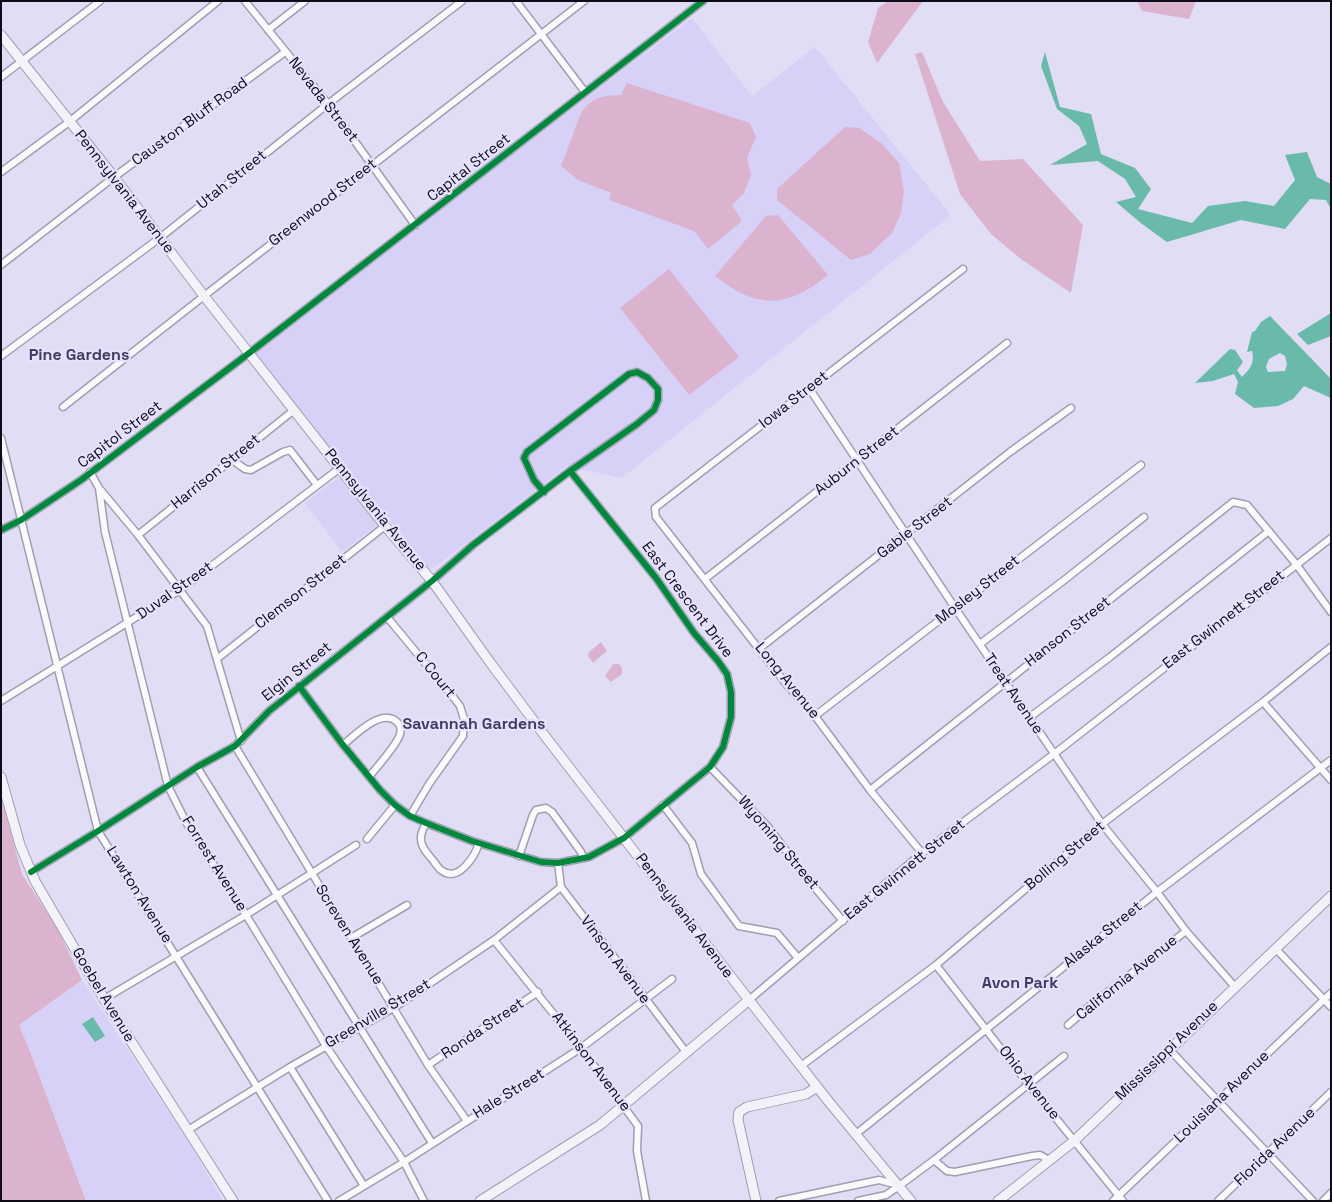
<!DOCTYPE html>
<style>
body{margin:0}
#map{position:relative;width:1332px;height:1202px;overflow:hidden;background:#e0ddf4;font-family:"Space Grotesk",sans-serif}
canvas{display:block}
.frame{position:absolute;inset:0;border:2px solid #0e0b1a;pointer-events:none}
</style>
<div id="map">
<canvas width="1332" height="1202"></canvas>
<div class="frame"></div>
</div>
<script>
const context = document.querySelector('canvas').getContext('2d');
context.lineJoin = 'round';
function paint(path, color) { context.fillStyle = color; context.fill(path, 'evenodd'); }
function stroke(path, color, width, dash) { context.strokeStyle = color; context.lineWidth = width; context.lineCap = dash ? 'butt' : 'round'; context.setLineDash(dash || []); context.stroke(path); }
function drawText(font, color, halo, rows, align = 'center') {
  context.font = font + ' "Space Grotesk",sans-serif'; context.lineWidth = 4.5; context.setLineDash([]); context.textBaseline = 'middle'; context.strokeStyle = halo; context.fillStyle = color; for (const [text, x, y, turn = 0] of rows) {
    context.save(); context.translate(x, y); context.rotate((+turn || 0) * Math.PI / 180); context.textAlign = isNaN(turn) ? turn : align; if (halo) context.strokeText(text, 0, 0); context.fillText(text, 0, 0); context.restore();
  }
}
paint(new Path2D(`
 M692 18 752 96 815 47 951 215 622 478 567 466 428 572 391 522 249 353Z
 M339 477 377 525 342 552 305 503Z
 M82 980 191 1146 223 1201H86L31 1054 19 1025Z`), '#d7d1f8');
paint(new Path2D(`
 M888 1H923L877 63 868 42 878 8Z
 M1137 1H1196L1189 19 1142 11Z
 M922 52 943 102 980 161 1023 159 1083 225 1071 293 1021 259 991 234 960 194 915 54Z
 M627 83 750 123 756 137 747 158 751 175 744 193 732 205 742 221 708 249 694 231 609 200 611 193 578 180 561 166 581 113C593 96 602 96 621 95Z
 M845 127 859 128 881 143 899 163 904 191 901 213 892 233 870 254 851 260 777 200V189Z
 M778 215 828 275C787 309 756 309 715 276L766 216Z
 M669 269 739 357 689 395 620 308Z
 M601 642 607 651 593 663 588 656 589 652Z
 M613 664H619L622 668V674L611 682 605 676Z
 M1 797 22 874 57 928 82 980 19 1025 31 1054 86 1201H1Z`), '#dcb3cf');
paint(new Path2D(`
 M1045 52 1060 107 1091 114 1101 154 1135 168 1151 189 1138 209 1192 223 1208 206 1245 201 1274 206 1295 180 1285 155 1307 152 1317 177 1331 184V209L1326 200 1310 199 1285 229 1241 220 1167 242 1142 224 1116 202 1136 197 1125 179 1098 161 1050 165 1087 144 1079 126 1057 109 1041 66Z
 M1331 313V336L1308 345 1297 334Z
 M1270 316 1331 379V398L1304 386 1293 399 1278 406 1254 408 1235 394 1238 382 1234 374 1213 381 1195 383 1230 349 1235 350 1243 362 1237 370 1242 377C1250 369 1255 363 1252 351L1247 352 1252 332 1255 331 1261 322ZM1280 353 1285 356 1287 364 1285 371 1268 372 1266 367 1269 359Z
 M93 1017 105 1036 95 1042 82 1024Z`), '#6abaab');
const street = new Path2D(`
 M245 1 328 104 415 225
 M516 1 585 92
 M268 30 305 1
 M1 77 100 1
 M1 172 69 122 218 1
 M1 265 114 177 285 52
 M1 356 161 237 328 104 462 1
 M809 388 955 608 1102 824 1157 892 1186 931 1235 987
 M63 407 204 296 584 1
 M1 438 98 831 328 1201
 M231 459 245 469 251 470 283 452 290 450 317 485
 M90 472 99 488 138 535 207 626 241 741
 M99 488 105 532 168 786 186 822 246 915 326 1046 404 1162 424 1201
 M1 530 21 520 81 480 244 357 703 1
 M138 535 294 410
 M705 579 1007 343
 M387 617 450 693 460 706 464 719 463 736 429 784 410 816
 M980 644 1063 581 1144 517
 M760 648 1010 452 1071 408
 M218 658 385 526
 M299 686 343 745 380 790 395 805 410 816 426 823 472 841 541 862 558 863 589 857 624 838 710 767 723 747 731 717V692L727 674 718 661 694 633 656 578 570 471
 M1 701 180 590 340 468
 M1263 702 1331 780
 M815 716 1141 465
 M1030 717 1110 657 1269 531
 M343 745C355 735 383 706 398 723 402 727 401 732 399 737 392 751 379 764 369 777
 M235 746 428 1065 467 1121
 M197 767 432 1143
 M710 767 769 828 805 876 843 921
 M870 790 1233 502 1247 505 1296 564 1331 612
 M663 805 692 843 701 874 739 926 777 933 798 958
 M426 823C424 828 421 832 421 837 420 845 426 852 431 858 434 861 437 867 441 870 458 884 475 856 479 843
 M367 839 395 805
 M922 853 870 790 815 716 787 685 656 517 655 508 963 269
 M519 856 533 815 536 810 546 808 552 812 581 852 583 857
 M558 863 561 887 686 1052
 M31 872 98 831 197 767 235 746 269 711 432 581 473 545 570 471 637 424 654 410 658 400V389L648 378 637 372 629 374 527 452 524 458 534 480 544 492
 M351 938 407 905
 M494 940 581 1048 638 1126 637 1151 646 1201
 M1276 949 1331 1007
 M936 965 1029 1085 1123 1201
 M104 999 246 915 356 845
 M749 1000 922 853 1054 754 1331 538
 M1068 1025 1092 1004 1186 931
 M1169 1049 1313 1201
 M428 1065 538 992
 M801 1066 936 965 1102 824 1263 702 1331 647
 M290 1067 364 1186
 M188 1130 290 1067 395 1007 494 940 561 887
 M856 1134 1157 892 1331 760
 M934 1160 947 1171 955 1172 1032 1156 1040 1155 1049 1160
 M339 1201 404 1162 581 1048 672 979
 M779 1201 879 1180 898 1185
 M858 1201 886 1195 899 1186 934 1160 1064 1056
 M1113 1201 1331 993
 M1218 1201 1331 1092
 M1323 1201 1331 1193`);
const secondary = new Path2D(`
 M1 35 114 177 204 296 385 526 432 581 489 661 548 740 749 1000 829 1102 911 1201
 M1 777 20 845 35 881 104 999 233 1201
 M480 1201 600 1125 749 1000
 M756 1201 738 1120 739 1112 747 1107 806 1094 817 1087
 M998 1201 1074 1141 1331 896`);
stroke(street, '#a09eb0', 9);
stroke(secondary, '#a09eb0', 11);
stroke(street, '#fafafd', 6);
stroke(secondary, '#f4f2f9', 9);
stroke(new Path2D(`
 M1 530 21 520 81 480 244 357 703 1
 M299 686 343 745 380 790 395 805 410 816 426 823 472 841 541 862 558 863 589 857 624 838 710 767 723 747 731 717V692L727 674 718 661 694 633 656 578 570 471
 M31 872 98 831 197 767 235 746 269 711 432 581 473 545 570 471 637 424 654 410 658 400V389L648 378 637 372 629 374 527 452 524 458 534 480 544 492`), '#00873e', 6);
drawText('15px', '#0e0b1a', '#e6e2fd', [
 ["Nevada Street",323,100,52],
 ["Causton Bluff Road",190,122,-36],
 ["Capital Street",469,168,-38],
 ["Utah Street",232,180,-39],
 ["Pennsylvania Avenue",124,192,52],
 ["Greenwood Street",323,203,-38],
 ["Iowa Street",794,400,-38],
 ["Capitol Street",120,435,-37],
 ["Auburn Street",857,461,-38],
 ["Harrison Street",216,472,-39],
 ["Pennsylvania Avenue",375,510,51],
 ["Gable Street",915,528,-38],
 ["Mosley Street",978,590,-38],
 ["Duval Street",175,591,-35],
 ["Clemson Street",301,592,-38],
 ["East Crescent Drive",687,600,53],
 ["East Gwinnett Street",1224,620,-38],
 ["Hanson Street",1068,632,-38],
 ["Elgin Street",297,672,-39],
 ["C Court",435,675,51],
 ["Long Avenue",787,681,51],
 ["Treat Avenue",1013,694,56],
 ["Wyoming Street",778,843,50],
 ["Bolling Street",1065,856,-40],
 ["Forrest Avenue",214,864,58],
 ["East Gwinnett Street",905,870,-39],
 ["Lawton Avenue",139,895,58],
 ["Pennsylvania Avenue",684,916,53],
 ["Screven Avenue",349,935,58],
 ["Alaska Street",1103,935,-39],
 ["Vinson Avenue",615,960,53],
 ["California Avenue",1127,978,-39],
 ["Goebel Avenue",103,995,59],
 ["Greenville Street",378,1014,-31],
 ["Ronda Street",483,1029,-34],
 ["Mississippi Avenue",1167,1051,-44],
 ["Atkinson Avenue",591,1062,53],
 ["Ohio Avenue",1029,1083,52],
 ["Hale Street",509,1094,-32],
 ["Louisiana Avenue",1222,1097,-44],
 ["Florida Avenue",1275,1147,-44]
]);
drawText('bold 16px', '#433c60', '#e6e2fd', [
 ["Pine Gardens",79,356],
 ["Savannah Gardens",474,725],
 ["Avon Park",1020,984]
]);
</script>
